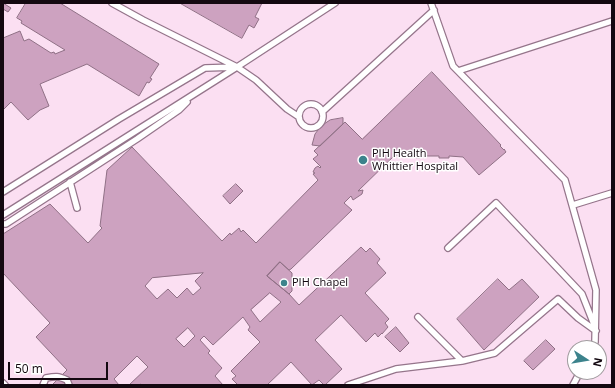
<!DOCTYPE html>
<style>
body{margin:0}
#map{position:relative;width:615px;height:388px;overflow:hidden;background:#fbdff2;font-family:"Open Sans",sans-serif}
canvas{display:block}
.frame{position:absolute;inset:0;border:4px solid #130810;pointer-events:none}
.north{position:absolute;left:567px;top:340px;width:40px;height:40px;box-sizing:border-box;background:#fff;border:1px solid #a19c9f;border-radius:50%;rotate:102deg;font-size:11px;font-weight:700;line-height:16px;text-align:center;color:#130810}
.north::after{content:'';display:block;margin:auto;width:14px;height:18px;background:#3c838c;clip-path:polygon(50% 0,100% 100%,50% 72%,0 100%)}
.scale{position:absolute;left:8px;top:362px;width:100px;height:18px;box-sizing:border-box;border:2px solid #130810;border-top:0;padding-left:5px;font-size:12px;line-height:14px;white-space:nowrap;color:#130810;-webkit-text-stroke:3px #fff;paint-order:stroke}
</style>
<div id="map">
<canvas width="615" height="388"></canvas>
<div class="frame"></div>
<div class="north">N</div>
<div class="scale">50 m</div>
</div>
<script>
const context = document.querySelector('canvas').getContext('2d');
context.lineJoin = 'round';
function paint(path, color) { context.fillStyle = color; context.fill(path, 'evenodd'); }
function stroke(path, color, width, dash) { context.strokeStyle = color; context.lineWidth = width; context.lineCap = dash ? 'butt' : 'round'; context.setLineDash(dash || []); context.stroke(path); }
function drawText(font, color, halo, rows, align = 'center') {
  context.font = font + ' "Open Sans",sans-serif'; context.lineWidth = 3; context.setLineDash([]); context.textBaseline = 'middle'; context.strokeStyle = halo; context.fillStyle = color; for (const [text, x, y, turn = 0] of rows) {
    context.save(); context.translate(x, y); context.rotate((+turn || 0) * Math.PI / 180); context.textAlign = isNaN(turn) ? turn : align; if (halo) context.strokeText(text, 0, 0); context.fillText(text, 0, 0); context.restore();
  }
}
const building = new Path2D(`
 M3 3 11 8 8 12 3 9Z
 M26 3H60L159 64 150 78 152 79 149 83 147 82 139 96 87 64 40 84 49 106 40 110 28 120 11 102 3 110V38L20 31 24 41 29 39 51 53 54 52 55 54 65 50 21 23 22 21 17 18Z
 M180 3H262L255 17 259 19 254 28 249 25 242 38Z
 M432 72 501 145 500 146 504 150V149L506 152 479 175 463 157 449 156V158H439V156H420V158L410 157V155H395L358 191 363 190 362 194 353 200 351 196 344 203 352 210 291 269 289 270 280 262 267 276 289 294 299 305 361 247 366 252 370 248 380 259 377 263 386 273 365 293 389 319 385 323 388 327 382 334V333L378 337 375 333 366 342 341 315 315 340 342 369 325 385H324L319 380 312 385 291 362 267 385H236L237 384 232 379 236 376 231 371 260 342 248 330 250 327 243 317 213 345 204 336 200 340 210 351 208 353 222 368 215 376 223 385H142L141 384 139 385H129L148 367 137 356 114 379 119 385H54L53 384 67 370 36 337 50 323 3 273V234L50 204 88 243 102 228 100 226 107 170 132 147 222 241 230 233 231 235 239 228 241 232 243 230 256 243 318 180 313 174 315 173 313 172 315 168 318 166 320 168 321 167 313 159 318 155 314 151 345 122 362 139ZM203 273 195 281 201 288 193 295 187 288 177 298 168 289 157 299 145 286 152 278ZM270 293 281 302 260 322 251 310ZM188 328 195 336 184 347 176 339Z
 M343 118V124L320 146 312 145 315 134 321 126 330 120Z
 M236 184 243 191 230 204 223 196Z
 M280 262 292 273V291L289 294 267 276Z
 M498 279 509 290 522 279 539 297 484 350 457 319Z
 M396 327 409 343 400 352 385 337Z
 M546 340 555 349 533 370 524 361Z`);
paint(building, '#cda2c0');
stroke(building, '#8f7085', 1);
const service = new Path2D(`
 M112 3 143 20 237 67 335 3
 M431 3 453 66 565 180 596 290 595 342 592 348
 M458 71 612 21
 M299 116a12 12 0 1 1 24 0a12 12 0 1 1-24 0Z
 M322 112 434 10
 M70 182 77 208
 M3 192 119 119 205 68 237 67 256 80 287 109 299 117
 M573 205 612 193
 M3 215 237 67
 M3 224H6L137 139 179 110 187 102
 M448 248 496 203 582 294 595 327
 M418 317 462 361 495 353 558 299 578 318 596 331
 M3 383 5 385
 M43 385 46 378C56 376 58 376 67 380L69 385
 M348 385 396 369 462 361
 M573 385 580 372`);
stroke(service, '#95758b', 8);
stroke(service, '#fff', 5.5);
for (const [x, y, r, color] of [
 [363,160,5,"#3c838c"],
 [284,283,4,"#3c838c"]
]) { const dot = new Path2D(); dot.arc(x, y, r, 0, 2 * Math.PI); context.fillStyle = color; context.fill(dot); stroke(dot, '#fff', 1.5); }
drawText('11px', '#130810', '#fff', [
 ["PIH Health",372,154],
 ["Whittier Hospital",372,167],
 ["PIH Chapel",292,283]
], 'left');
</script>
